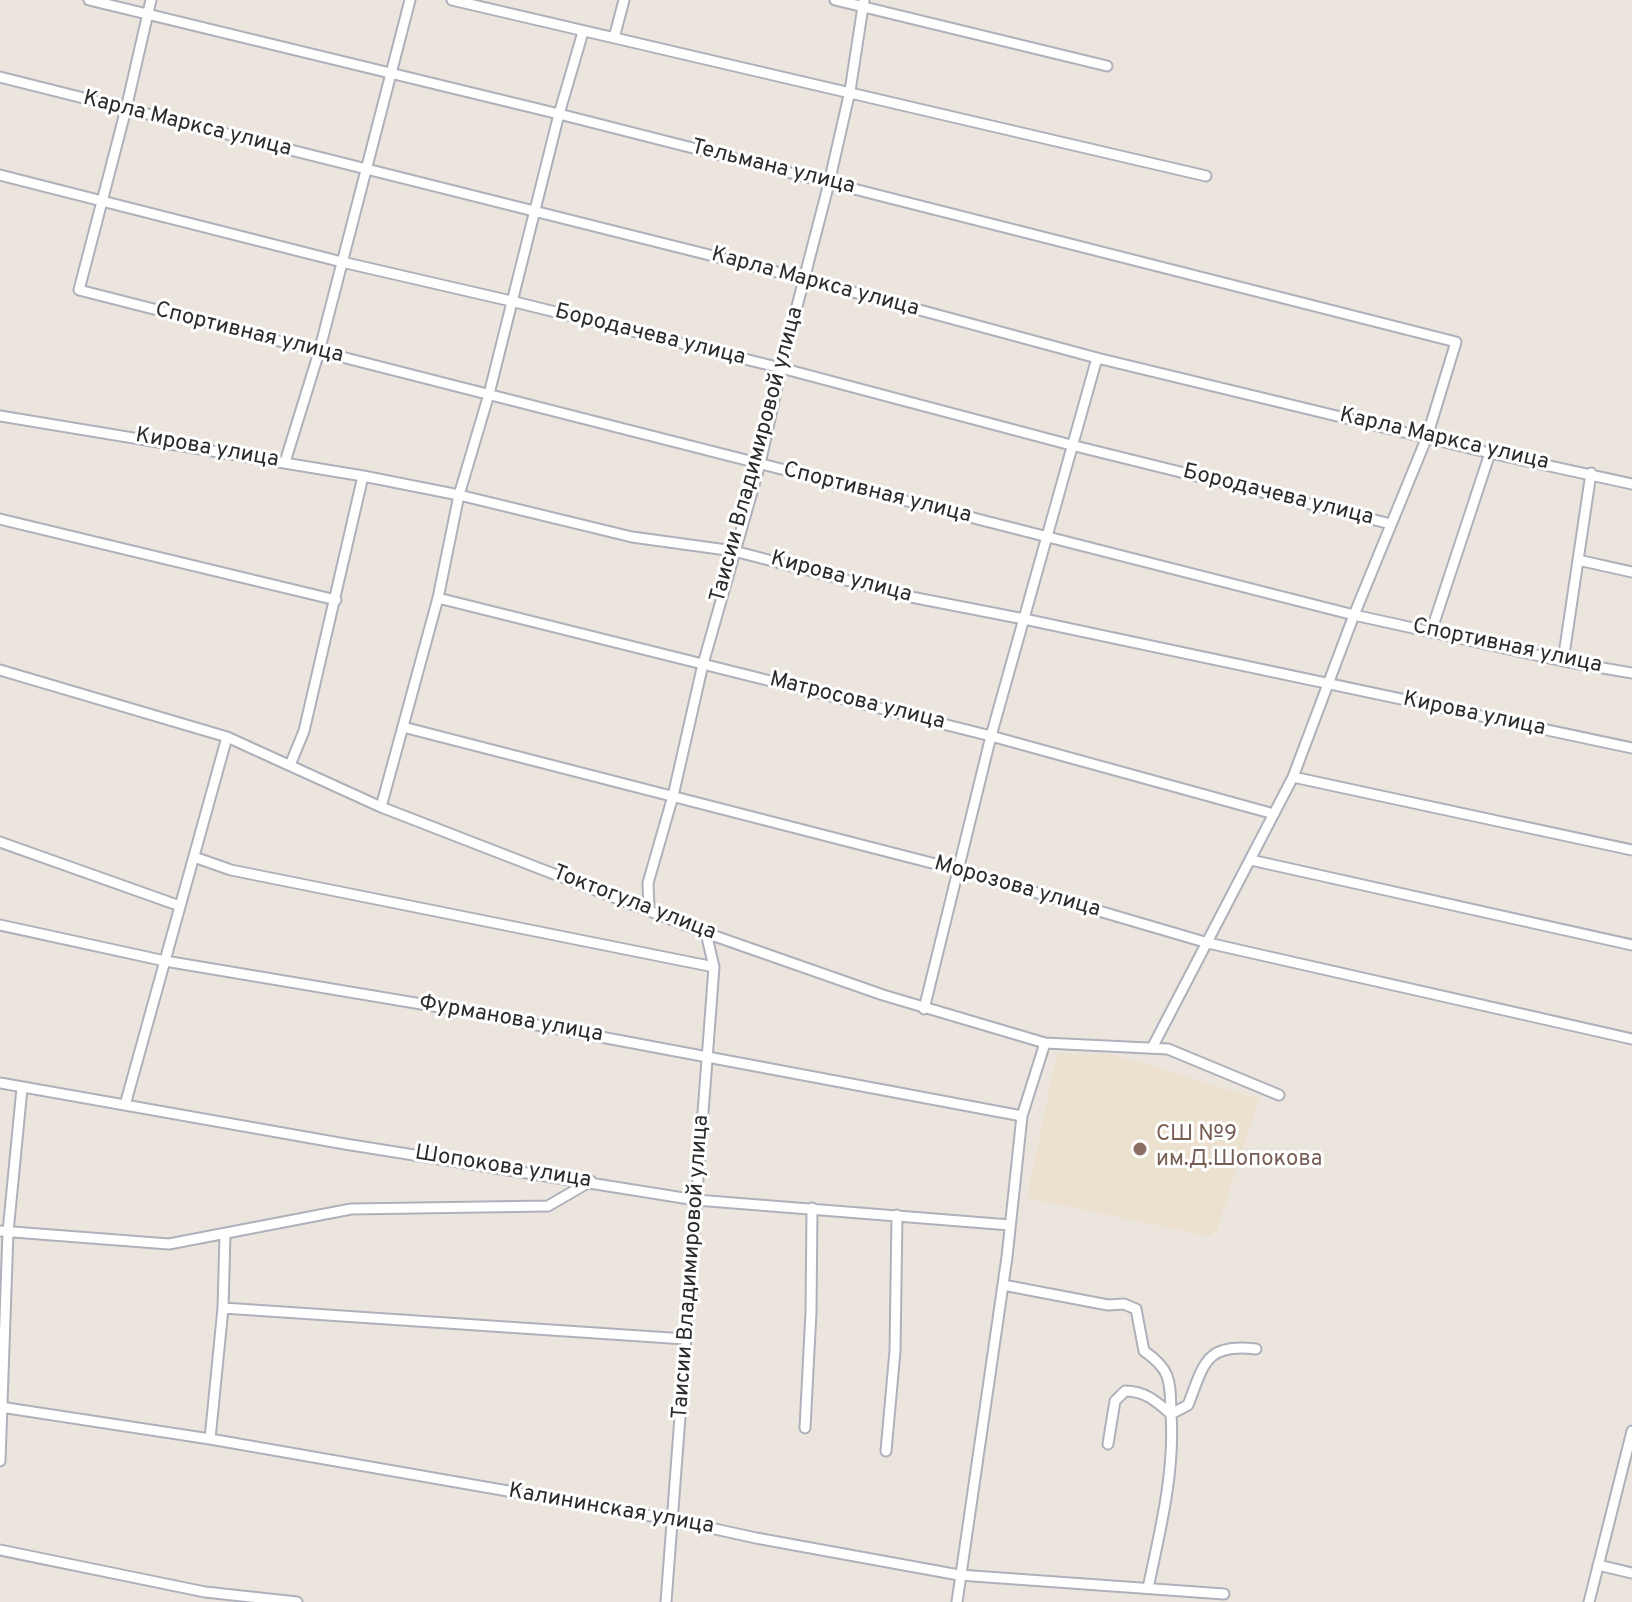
<!DOCTYPE html>
<meta charset="utf-8">
<style>
body{margin:0}
canvas{display:block;background:#ece5de}
</style>
<canvas width="1632" height="1602"></canvas>
<script>
const context = document.querySelector('canvas').getContext('2d');
context.lineJoin = 'round';
function paint(path, color) { context.fillStyle = color; context.fill(path, 'evenodd'); }
function stroke(path, color, width, dash) { context.strokeStyle = color; context.lineWidth = width; context.lineCap = dash ? 'butt' : 'round'; context.setLineDash(dash || []); context.stroke(path); }
function drawText(font, color, halo, rows, align = 'center') {
  context.font = font + ' Overpass,sans-serif'; context.lineWidth = 6; context.setLineDash([]); context.textBaseline = 'middle'; context.strokeStyle = halo; context.fillStyle = color; for (const [text, x, y, turn = 0] of rows) {
    context.save(); context.translate(x, y); context.rotate((+turn || 0) * Math.PI / 180); context.textAlign = isNaN(turn) ? turn : align; if (halo) context.strokeText(text, 0, 0); context.fillText(text, 0, 0); context.restore();
  }
}
paint(new Path2D(`
 M1057 1053 1112 1054 1259 1099 1217 1230 1209 1236 1027 1198Z`), '#ece1cf');
const minor = new Path2D(`
 M89 0 559 114 1456 342 1427 437 1354 615 1293 777 1152 1048
 M151 0 126 109 79 290 1354 615 1563 661 1632 673
 M452 0 1206 176
 M835 0 1107 66
 M614 38 624 0
 M0 77 805 279 1097 358 1490 453 1632 484
 M0 175 342 262 511 301 781 368 1071 445 1391 524
 M0 416 363 476 459 495 632 537 734 551 911 597 1024 619 1632 748
 M285 462 319 352 410 0
 M0 519 336 600
 M1578 560 1632 572
 M438 598 991 736 1274 814
 M1431 632 1490 453
 M1563 661 1591 473
 M0 670 227 737 381 807 706 933 883 995 1045 1043 1168 1049 1279 1095
 M403 727 959 870 1208 943 1632 1039
 M290 765 304 731 363 476
 M1293 777 1632 850
 M381 807 438 598 459 495 489 394 559 114 583 32
 M0 842 180 906
 M194 857 231 870 714 967
 M1251 860 1632 945
 M649 909 648 883 673 796 703 664 760 464 781 368 829 183 850 91 864 0
 M0 925 165 961 457 1010 1022 1116
 M924 1009 991 736 1097 358
 M0 1083 345 1144 696 1200 1010 1225
 M125 1105 227 737
 M0 1231 169 1244 351 1209 548 1206 591 1181
 M1003 1285 1108 1305 1124 1304 1136 1309 1144 1351C1172 1370 1170 1382 1171 1414L1188 1405C1204 1364 1205 1343 1256 1349
 M223 1308 685 1339
 M0 1407 210 1439 674 1520 756 1538 959 1575 1224 1594
 M805 1428 811 1312 812 1208
 M210 1439 223 1308 225 1234
 M1108 1444 1115 1401 1125 1391C1145 1391 1156 1401 1171 1414 1175 1472 1160 1531 1148 1588
 M886 1451 895 1351 897 1215
 M0 1461 8 1232 22 1088
 M0 1550 205 1592 297 1602
 M1598 1565 1632 1573
 M666 1602 714 967 706 933
 M957 1602 1007 1257 1022 1116 1045 1043
 M1589 1602 1632 1431`);
stroke(minor, '#aeb1bb', 13);
stroke(minor, '#fff', 9);
for (const [x, y, r, color] of [
 [1140,1149,8,"#8d6e63"]
]) { const dot = new Path2D(); dot.arc(x, y, r, 0, 2 * Math.PI); context.fillStyle = color; context.fill(dot); stroke(dot, '#fff', 3); }
drawText('22px', '#2b2b2b', '#fff', [
 ["Карла Маркса улица",187,125,14],
 ["Тельмана улица",773,168,14],
 ["Карла Маркса улица",815,283,15],
 ["Спортивная улица",249,334,14],
 ["Бородачева улица",650,336,14],
 ["Карла Маркса улица",1444,440,13],
 ["Кирова улица",207,449,10],
 ["Таисии Владимировой улица",758,455,-75],
 ["Спортивная улица",877,494,14],
 ["Бородачева улица",1278,496,14],
 ["Кирова улица",841,578,15],
 ["Спортивная улица",1507,647,12],
 ["Матросова улица",857,702,14],
 ["Кирова улица",1474,715,12],
 ["Морозова улица",1017,888,16],
 ["Токтогула улица",634,904,21],
 ["Фурманова улица",511,1020,10],
 ["Шопокова улица",503,1168,9],
 ["Таисии Владимировой улица",692,1267,-86],
 ["Калининская улица",611,1510,10]
]);
drawText('22px', '#785e54', '#fff', [
 ["СШ №9",1156,1136],
 ["им.Д.Шопокова",1156,1161]
], 'left');
</script>
